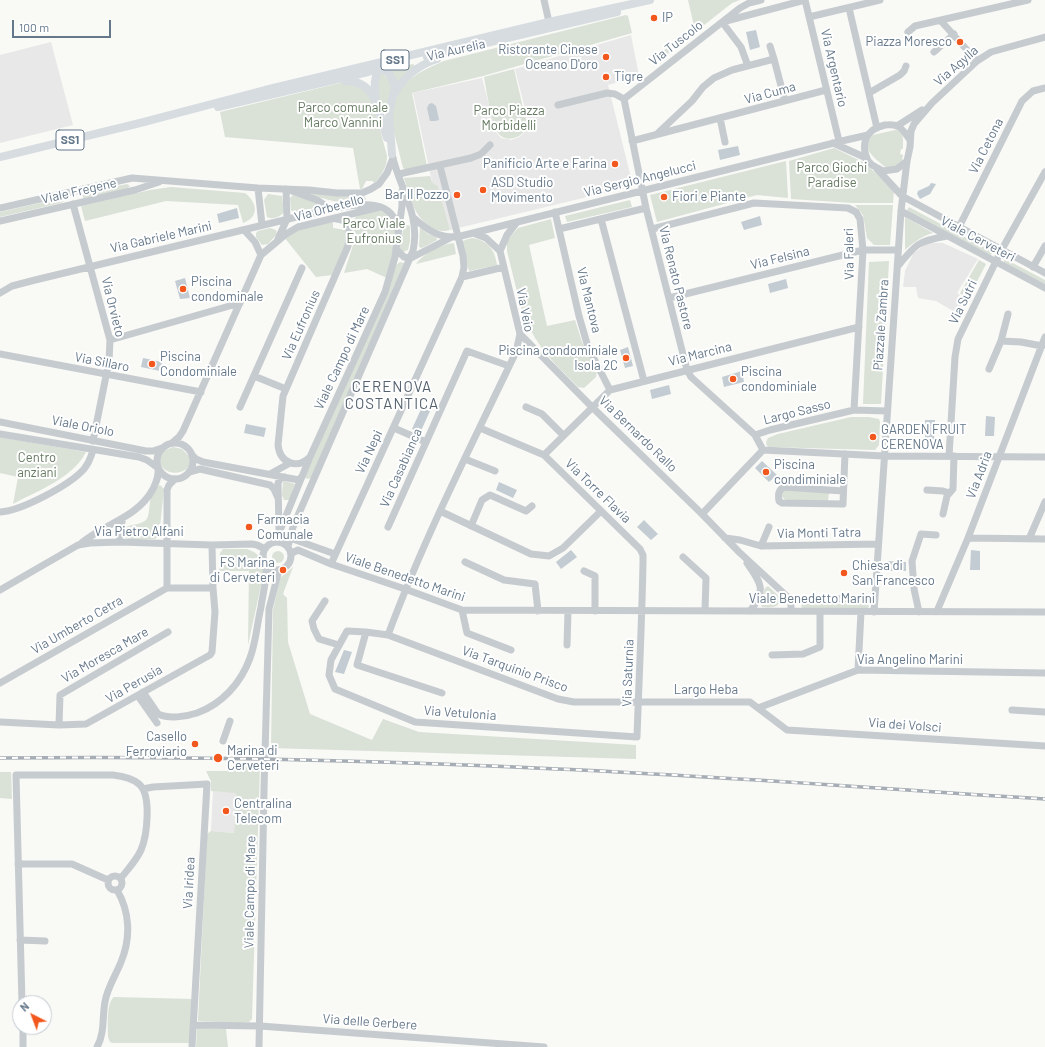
<!DOCTYPE html>
<style>
body{margin:0}
#map{position:relative;width:1045px;height:1047px;overflow:hidden;background:#f9f9f6;font-family:Barlow,sans-serif}
canvas{display:block}
.north{position:absolute;left:12px;top:995px;width:40px;height:40px;box-sizing:border-box;background:#fff;border:1px solid #c1c9d0;border-radius:50%;rotate:318deg;font-size:11px;font-weight:700;line-height:16px;text-align:center;color:#65788a}
.north::after{content:'';display:block;margin:auto;width:14px;height:18px;background:#f2581d;clip-path:polygon(50% 0,100% 100%,50% 72%,0 100%)}
.scale{position:absolute;left:12px;top:20px;width:99px;height:18px;box-sizing:border-box;border:2px solid #65788a;border-top:0;padding-left:5px;font-size:12px;line-height:14px;white-space:nowrap;color:#65788a;-webkit-text-stroke:3px #fff;paint-order:stroke}
</style>
<div id="map">
<canvas width="1045" height="1047"></canvas>
<div class="north">N</div>
<div class="scale">100 m</div>
</div>
<script>
const context = document.querySelector('canvas').getContext('2d');
context.lineJoin = 'round';
function paint(path, color) { context.fillStyle = color; context.fill(path, 'evenodd'); }
function stroke(path, color, width, dash) { context.strokeStyle = color; context.lineWidth = width; context.lineCap = dash ? 'butt' : 'round'; context.setLineDash(dash || []); context.stroke(path); }
function drawText(font, color, halo, rows, align = 'center') {
  context.font = font + ' Barlow,sans-serif'; context.lineWidth = 4; context.setLineDash([]); context.textBaseline = 'middle'; context.strokeStyle = halo; context.fillStyle = color; for (const [text, x, y, turn = 0] of rows) {
    context.save(); context.translate(x, y); context.rotate((+turn || 0) * Math.PI / 180); context.textAlign = isNaN(turn) ? turn : align; if (halo) context.strokeText(text, 0, 0); context.fillText(text, 0, 0); context.restore();
  }
}
paint(new Path2D(`
 M631 35 639 76 608 85 633 186 450 230 438 186 432 182 413 93 482 78 496 132 501 138 511 140 519 137 524 133 529 124 515 69Z
 M51 42 73 125 0 143V55Z
 M929 243H943L978 259 957 293 967 302 960 315 936 301 918 298 916 287H903L905 271 913 254 922 247Z
 M213 791 236 792 234 833 211 831Z`), '#e7e8e7');
paint(new Path2D(`
 M688 0H740L732 3 656 63 653 59 694 26Z
 M626 15 628 16 632 33 483 76 412 93 427 166 406 170 403 168 392 124C391 86 413 74 444 61Z
 M413 64 415 66 397 85 388 70Z
 M514 69C517 82 520 95 523 108 524 113 527 119 527 124 527 135 510 143 501 136 491 128 487 91 484 77Z
 M382 72 392 84 387 106 384 110C380 107 376 90 376 85 377 81 380 76 382 72Z
 M340 83H353L371 95 387 156C387 167 382 174 375 183L372 181H366L362 189H360L353 148 225 137 220 112Z
 M895 130C905 131 903 141 903 149H901L900 154 903 155 902 161 898 166C894 166 890 168 886 167 883 166 881 163 878 161 869 153 863 146 873 135Z
 M834 148 865 163 894 191 893 203H853L791 199 789 161Z
 M786 161 788 198 757 195 657 222 650 195Z
 M430 176 432 182 438 186 450 230C443 232 438 231 432 228 414 217 410 198 404 178Z
 M127 184 130 186 127 189 84 198 82 196 84 193Z
 M171 187 245 193C257 202 260 217 243 223L238 205 166 201 85 221 81 206 150 190Z
 M306 193 364 196 366 199C356 211 320 197 306 193Z
 M268 194 282 196 284 212C281 217 271 220 267 217L264 200Z
 M293 195 319 203 320 207 293 212 291 210 290 198Z
 M61 198 64 201 61 203 0 217V212Z
 M630 200 632 207 567 222 565 216Z
 M855 205H893L890 245H874L867 238 863 215Z
 M909 207 991 251 992 254 990 255 909 212 907 210Z
 M378 210 389 214 396 229 393 252 387 278 367 269 344 273 354 242 353 221 357 215Z
 M905 217 933 233C922 236 914 242 905 250Z
 M551 219 555 238 529 245 547 326 575 320 582 342 597 371 596 377 584 388 578 387 556 365 544 351 535 338 527 323 520 304 507 251V242L509 238 518 228Z
 M333 222V228L346 230 345 246 332 275 316 277 284 237C299 227 316 225 333 222Z
 M404 225H407L410 226V241L408 250 403 252 400 249V246Z
 M420 227 428 234 436 237 437 240 422 248 419 247Z
 M270 228 276 230 277 234 268 244 262 245 256 237V233L258 231Z
 M472 238C488 240 495 250 497 265L469 271 462 241Z
 M454 243 456 254 416 264C424 253 441 244 454 243Z
 M979 260 986 264 969 297 965 298 960 293Z
 M1004 260H1007L1045 280V284L1004 263Z
 M889 261 881 404H863L869 262Z
 M400 262 404 263 311 478 307 479 305 477 307 472 390 284 396 265Z
 M851 417H869L879 419 880 422 879 445 875 450 769 447 767 446 766 442 768 438 778 434Z
 M0 437 86 452C73 478 37 491 13 504L18 477 0 473Z
 M173 447 182 449 192 459C190 476 162 479 158 458L163 451Z
 M285 481 295 484 290 500H284L282 495 283 482Z
 M160 485 164 489 159 536 155 539H129L124 537 123 529 124 528C130 524 141 525 146 520 152 514 146 491 160 485Z
 M785 489 829 493 828 501 785 500 781 495 782 492Z
 M223 549H247L254 552 259 556 264 572 248 645 249 571H219L220 553Z
 M272 557a6 6 0 1 1 12 0a6 6 0 1 1-12 0Z
 M293 567 283 594 287 598 288 642 310 714 372 740 383 719 419 732 636 745V759L271 748 273 610 280 578Z
 M768 586 781 598C780 608 771 608 762 607L760 603 765 588Z
 M802 604H867L869 606 868 608H802L801 605Z
 M260 765 252 1019 249 1022 242 1023 198 1021 207 834 211 831 234 833 236 793 211 791V781L206 771H228L229 766Z
 M0 772H11L12 799 0 798Z
 M114 997 192 999 190 1043H113L110 1042 108 1037C108 1026 106 1003 114 997Z
 M197 1028 226 1029 228 1047H196Z`), '#dae1d7');
paint(new Path2D(`
 M756 30 760 47 750 50 746 32Z
 M432 103 436 106 439 120 435 121H430L427 108 429 104Z
 M738 146 740 155 720 160 718 150Z
 M931 183 936 184 930 194 920 199 917 194 918 191 929 186Z
 M237 208 239 218 219 223 217 214Z
 M760 216 762 225 744 230 741 222Z
 M185 278 190 298 180 299 175 281Z
 M786 279 788 288 770 293 768 284Z
 M628 347 633 366 625 368 620 350Z
 M143 358 162 362 160 371 141 367Z
 M742 371 744 382 724 387 722 377Z
 M669 385 671 394 652 399 650 390Z
 M422 407 430 411 420 433 412 429Z
 M986 416 995 417 994 436H985Z
 M925 420H935L934 440 925 439Z
 M246 424 266 428 264 437 244 433Z
 M762 461 777 475 769 482 755 468Z
 M499 482 517 490 513 498 496 490Z
 M644 520 658 534 651 540 637 527Z
 M571 550 577 557 561 569 556 562Z
 M971 550 980 551V570H970Z
 M887 561 906 562V571H886Z
 M344 650 352 652 344 674 335 672Z`), '#c2ccd2');
stroke(new Path2D(`
 M544 0 549 22
 M805 0 839 141
 M849 8 877 128
 M809 17 880 0
 M726 21 805 0
 M941 21 977 61
 M722 22 741 47 748 66
 M908 32 915 26 1028 0
 M770 46 774 59
 M934 52 954 34
 M869 93 900 75 904 71 906 66
 M558 105 607 93 615 94 624 99
 M720 118 725 142
 M897 126 922 110
 M658 133 692 101 703 87 714 78 732 70 774 59 785 101
 M632 141 826 90
 M833 143 864 157 872 165 883 171 897 169 907 161
 M868 161C860 144 866 129 885 125 889 125 893 124 897 126 903 128 906 135 910 140
 M877 169 902 196 1045 273
 M399 174 471 158 481 154 490 145
 M258 188 262 225
 M292 191 317 200 330 209
 M73 204 110 340 109 361 93 441
 M0 208 132 178 258 188 309 190 337 193H362L371 189 379 184 387 173 393 158
 M901 211 1045 288
 M555 212 579 316 588 347 610 390
 M414 218C427 230 439 238 457 237L846 140 868 135
 M601 219 644 381
 M0 221 135 190 159 182
 M959 227 1022 101 1033 91 1045 88
 M559 229 646 208
 M652 229 754 203 848 208 856 212 860 219 863 250 854 410
 M244 230 255 242 261 255
 M278 239 287 219 286 189
 M396 249 404 257 411 258
 M500 251 507 235 517 222
 M411 258 452 237
 M898 266C916 244 918 241 947 236
 M1033 267 1045 246
 M462 277 504 267
 M0 293 12 286 35 280 330 209C354 205 394 195 398 231
 M669 298 863 250H898
 M1008 314 1001 341 1021 342 1042 346
 M520 334 592 407 702 514 739 552 791 600V611
 M110 340 240 303
 M0 354 201 392
 M989 369 1001 341
 M254 376 286 389
 M240 407 302 268
 M526 407 542 414 563 435
 M887 411 854 410 770 430 755 435 763 450 884 456 1045 457
 M0 422 146 451H153L162 448
 M394 428 426 442
 M480 428 544 455 640 549 643 555V562C642 620 639 678 637 737L415 722 335 689 329 675 331 660 347 631 366 632 388 635 558 699 574 702H750L787 730 1045 746
 M0 434 139 457 147 460 158 468
 M755 435 691 377 687 370 646 208 624 99 740 8 749 3 761 0
 M157 461a18 18 0 1 1 36 0a18 18 0 1 1-36 0Z
 M172 443 179 437 183 431 261 255 286 234 298 227 380 207
 M192 455 196 459 203 462 299 480 302 476
 M544 455 610 390 859 327
 M949 456 955 357 958 339 1001 251 1045 172
 M310 457C297 470 280 463 278 445L283 396 348 246C350 234 351 219 336 219
 M465 459 495 471
 M189 472 200 469 270 485 274 489 278 498
 M270 474 290 463
 M927 490 943 491 949 493
 M843 491 784 487C778 490 778 495 779 501L782 503 843 504 845 454
 M440 511 531 554 549 556 563 548 601 511
 M0 512C21 511 70 485 84 469 89 463 91 457 93 450
 M702 514 763 450
 M943 514 947 496 953 489 954 456
 M471 526 482 500 490 495 526 511 532 506
 M388 527 467 351 509 366
 M279 530 278 483 280 479 284 477
 M290 538 335 554
 M725 538 740 540 761 546 878 544
 M968 538 1045 539
 M1029 539 1045 502
 M263 556a14 14 0 1 1 28 0a14 14 0 1 1-28 0Z
 M120 542 119 534 123 518
 M274 542 279 533 310 457 385 292 395 257 402 206V191
 M79 545C102 524 137 519 153 489 156 482 159 477 158 469
 M288 546 293 527 413 251C421 214 399 188 392 154
 M761 546 769 527
 M292 553 298 550 331 564 405 589 462 610 1045 612
 M683 557 706 578 705 611
 M465 562 504 580 535 584 538 611
 M747 563C761 583 767 590 750 611
 M331 564 462 277 464 267 463 256 440 166
 M584 571 595 576V611
 M167 588V490L169 485 175 479
 M0 590 78 545 90 543 120 542 212 545 252 544 257 545 265 549
 M791 600 875 598
 M325 601 312 621 314 629 319 639 339 645
 M462 610 467 633 511 650
 M937 611 968 538 1045 337
 M874 612 901 211 907 161 910 147 911 131 914 124 932 103 977 61 991 52 1045 37
 M919 612 914 589 912 561 921 534 936 535
 M366 632 357 665 442 693
 M388 635C424 538 471 446 516 352L520 334 500 251 486 238 473 233
 M567 645 568 611
 M772 655 803 654 820 647V612
 M858 670 861 612
 M0 683 167 588H213L212 545
 M143 692 158 714C169 719 185 717 197 713 222 704 241 683 250 658 256 642 257 624 261 607 263 592 267 581 266 565
 M138 696 157 723
 M758 708 858 670 1045 673
 M1012 710 1045 712
 M0 722 59 725 86 724 210 655 212 652 215 612 213 588
 M59 725 60 695 168 632
 M223 741 230 721
 M143 789 153 787 207 784 192 1047
 M18 864H72L108 880
 M108 883a7 7 0 1 1 14 0a7 7 0 1 1-14 0Z
 M20 940 45 941
 M22 1003 16 775H113C122 776 132 778 139 784 152 795 147 836 141 850 136 861 128 869 121 878
 M194 1025 260 1026 544 1047
 M23 1027V1047
 M97 1047C105 1033 102 1017 105 1002 107 988 116 975 121 962 131 938 130 912 117 890
 M259 1047 264 790 269 609 279 570`), '#c6cbcf', 7);
stroke(new Path2D(`
 M427 57 617 12
 M379 67 386 71 390 75 395 86 389 113 392 154
 M345 81C377 79 379 115 387 138
 M394 94C404 77 418 65 437 59
 M376 101C375 89 372 78 381 68
 M218 107 368 72 387 66
 M0 157 140 123 265 90 549 22 650 0`), '#d6dce0', 8);
const rail = new Path2D(`
 M0 758C186 756 372 760 557 769 720 776 882 789 1045 799`);
stroke(rail, '#a6adb4', 3.5);
stroke(rail, '#fff', 2, [6]);
for (const [x, y, r, color] of [
 [654,18,4,"#f2581d"],
 [960,42,4,"#f2581d"],
 [606,57,4,"#f2581d"],
 [606,77,4,"#f2581d"],
 [615,164,4,"#f2581d"],
 [483,190,4,"#f2581d"],
 [457,195,4,"#f2581d"],
 [664,197,4,"#f2581d"],
 [183,289,4,"#f2581d"],
 [626,358,4,"#f2581d"],
 [152,364,4,"#f2581d"],
 [733,379,4,"#f2581d"],
 [873,437,4,"#f2581d"],
 [766,472,4,"#f2581d"],
 [249,527,4,"#f2581d"],
 [283,570,4,"#f2581d"],
 [844,573,4,"#f2581d"],
 [195,744,4,"#f2581d"],
 [218,758,5,"#f2581d"],
 [226,811,4,"#f2581d"]
]) { const dot = new Path2D(); dot.arc(x, y, r, 0, 2 * Math.PI); context.fillStyle = color; context.fill(dot); stroke(dot, '#fff', 1.5); }
for (const [x, y, w] of [
 [395,60,28],
 [70,140,28]
]) { const box = new Path2D(); box.roundRect(x - w / 2, y - 10, w, 20, 3); context.fillStyle = '#fff'; context.fill(box); stroke(box, '#65788a', 1); }
drawText('bold 12px', '#65788a', null, [
 ["SS1",395,60],
 ["SS1",70,140]
]);
drawText('13px', '#65788a', '#fff', [
 ["IP",662,18],
 ["Piazza Moresco",952,42,"right"],
 ["Ristorante Cinese",598,50,"right"],
 ["Oceano D'oro",598,65,"right"],
 ["Tigre",614,77],
 ["Panificio Arte e Farina",607,164,"right"],
 ["ASD Studio",491,183],
 ["Movimento",491,198],
 ["Bar Il Pozzo",449,195,"right"],
 ["Fiori e Piante",672,197],
 ["Piscina",191,282],
 ["condominale",191,297],
 ["Piscina condominiale",618,351,"right"],
 ["Isola 2C",618,366,"right"],
 ["Piscina",160,357],
 ["Condominiale",160,372],
 ["Piscina",741,372],
 ["condominiale",741,387],
 ["GARDEN FRUIT",881,430],
 ["CERENOVA",881,445],
 ["Piscina",774,465],
 ["condiminiale",774,480],
 ["Farmacia",257,520],
 ["Comunale",257,535],
 ["FS Marina",275,563,"right"],
 ["di Cerveteri",275,578,"right"],
 ["Chiesa di",852,566],
 ["San Francesco",852,581],
 ["Casello",187,737,"right"],
 ["Ferroviario",187,752,"right"],
 ["Marina di",227,751],
 ["Cerveteri",227,766],
 ["Centralina",234,804],
 ["Telecom",234,819]
], 'left');
drawText('13px', '#65788a', '#fff', [
 ["Via Tuscolo",676,43,-38],
 ["Via Aurelia",456,50,-13],
 ["Via Agylla",956,66,-41],
 ["Via Argentario",834,68,77],
 ["Via Cuma",770,93,-15],
 ["Via Cetona",986,146,-63],
 ["Via Sergio Angelucci",640,179,-14],
 ["Viale Fregene",79,191,-13],
 ["Via Orbetello",329,208,-15],
 ["Via Gabriele Marini",161,237,-13],
 ["Viale Cerveteri",978,239,28],
 ["Via Faleri",849,254,-91],
 ["Via Felsina",780,258,-14],
 ["Via Renato Pastore",676,278,76],
 ["Via Mantova",589,300,76],
 ["Via Sutri",963,302,-64],
 ["Via Orvieto",113,307,76],
 ["Via Veio",525,310,79],
 ["Via Eufronius",301,325,-66],
 ["Piazzale Zambra",881,325,-86],
 ["Via Marcina",700,354,-14],
 ["Viale Campo di Mare",342,358,-65],
 ["Via Sillaro",102,362,11],
 ["Largo Sasso",797,412,-14],
 ["Viale Oriolo",83,426,11],
 ["Via Bernardo Rallo",638,434,44],
 ["Via Nepi",369,452,-65],
 ["Via Casabianca",401,468,-66],
 ["Via Adria",979,475,-69],
 ["Via Torre Flavia",598,491,44],
 ["Via Pietro Alfani",139,532],
 ["Via Monti Tatra",819,533,-1],
 ["Viale Benedetto Marini",405,577,19],
 ["Viale Benedetto Marini",812,599],
 ["Via Umberto Cetra",77,625,-30],
 ["Via Moresca Mare",105,655,-30],
 ["Via Angelino Marini",910,660],
 ["Via Tarquinio Prisco",515,669,20],
 ["Via Saturnia",628,673,-88],
 ["Via Perusia",134,684,-30],
 ["Largo Heba",706,690],
 ["Via Vetulonia",460,713,4],
 ["Via dei Volsci",905,725,4],
 ["Via Iridea",189,883,-87],
 ["Viale Campo di Mare",250,892,-89],
 ["Via delle Gerbere",370,1022,4]
]);
drawText('13px', '#657a61', '#fff', [
 ["Parco comunale",343,108],
 ["Marco Vannini",343,123],
 ["Parco Piazza",509,111],
 ["Morbidelli",509,126],
 ["Parco Giochi",832,168],
 ["Paradise",832,183],
 ["Parco Viale",374,224],
 ["Eufronius",374,239],
 ["Centro",37,458],
 ["anziani",37,473]
]);
context.letterSpacing = '1px';
drawText('15px', '#54616e', '#fff', [
 ["CERENOVA",392,387],
 ["COSTANTICA",392,404]
]);
context.letterSpacing = '0px';
</script>
